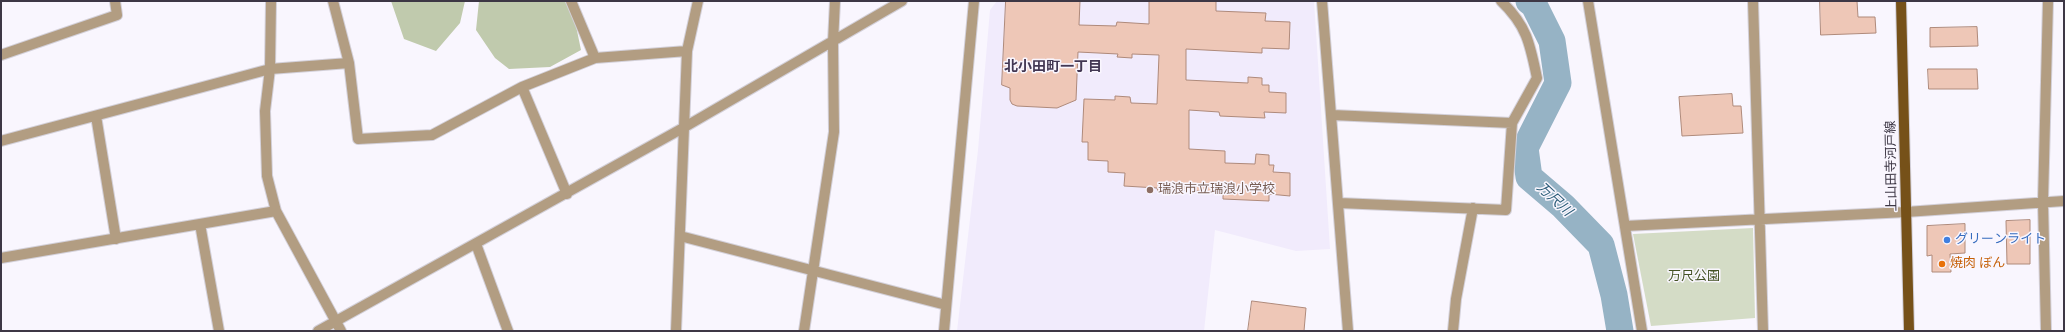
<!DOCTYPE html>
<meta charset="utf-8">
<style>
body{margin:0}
#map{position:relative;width:2065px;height:332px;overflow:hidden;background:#f9f6fe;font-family:Roboto,sans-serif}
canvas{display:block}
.frame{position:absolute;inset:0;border:2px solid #3d3745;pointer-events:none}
</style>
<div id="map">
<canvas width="2065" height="332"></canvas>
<div class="frame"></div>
</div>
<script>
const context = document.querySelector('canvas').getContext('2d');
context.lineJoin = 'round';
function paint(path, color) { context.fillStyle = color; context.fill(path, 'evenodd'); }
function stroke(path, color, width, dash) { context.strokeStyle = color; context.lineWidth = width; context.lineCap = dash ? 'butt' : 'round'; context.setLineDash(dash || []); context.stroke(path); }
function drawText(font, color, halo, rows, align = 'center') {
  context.font = font + ' Roboto,"Noto Sans JP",sans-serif'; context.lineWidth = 3; context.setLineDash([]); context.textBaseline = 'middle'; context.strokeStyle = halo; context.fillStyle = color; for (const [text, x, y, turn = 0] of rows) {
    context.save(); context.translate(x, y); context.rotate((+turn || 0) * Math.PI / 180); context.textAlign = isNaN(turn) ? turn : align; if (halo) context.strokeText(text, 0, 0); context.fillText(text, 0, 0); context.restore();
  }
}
paint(new Path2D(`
 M997 1H1314L1330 249 1296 251 1215 230 1204 331H957L978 150 990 10Z`), '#f1ebfc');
paint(new Path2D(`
 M1753 228 1755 318 1651 326 1633 234Z`), '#d4dcc6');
paint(new Path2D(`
 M391 1H465L460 23 436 51 404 39Z
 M479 1H565L575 21 581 50 550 67 509 69 495 58 476 30Z`), '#c0caad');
stroke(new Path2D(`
 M1529 1 1534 5 1552 41 1558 83 1525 148 1529 177 1563 206 1601 245 1614 295 1620 331`), '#96b3c5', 27);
const building = new Path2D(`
 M1006 1H1080L1079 25 1116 26 1117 22 1149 24V1H1216V11L1266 13 1265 21 1290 22 1289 49 1262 48V53L1186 49V80L1248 83V77L1262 78V85H1269V92L1286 93V113L1264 112 1265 118 1220 116 1219 112 1189 110V149L1225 151V163L1255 164 1256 154 1269 155V165H1274L1273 172 1290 173V196L1269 194V201L1223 199V192L1175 190 1158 192 1157 188 1124 186 1125 173 1108 172V161L1088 160V142H1082L1084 99 1115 100V96L1130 97 1131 103 1157 104 1159 55 1132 54V58L1117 57 1118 54 1078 52 1076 100 1057 108 1017 106 1012 104 1010 100V88L1002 85Z
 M1820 1H1857L1858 17H1875L1876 33 1821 35Z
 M1977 27 1978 46 1930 47V28Z
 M1928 69H1977L1978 89H1929Z
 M1732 94 1733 106H1741L1743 133 1682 136 1679 97Z
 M2030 220V264H2007L2006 221Z
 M1965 224V253L1950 254 1951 272H1932V255L1927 256V226Z
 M1252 301 1306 308 1304 331H1248Z`);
paint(building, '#eec7b7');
stroke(building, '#af8a7b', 1);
const minor = new Path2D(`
 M271 1 270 69 265 111 267 176 276 211 341 331
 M333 1 349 63
 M571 1 595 58
 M1322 1 1348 331
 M1588 1 1642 331
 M1753 1 1763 331
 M1 55 117 15 115 1
 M522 87 567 194
 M1332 115 1512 123
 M96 116 116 239
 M1 141 270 69 349 63 358 139 432 135 522 87 595 58 687 51
 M1339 203 1506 210 1512 123 1537 78C1530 44 1527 26 1501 1
 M200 224 219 331
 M1625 226 1906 212 2064 201
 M680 236 946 305
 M476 244 508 331
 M1 258 276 211
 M318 331 683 128 902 1
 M676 331 687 51 698 1
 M804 331 834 132 833 42 835 1
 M944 331 974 1
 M1453 331 1456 299 1473 208
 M2046 331 2043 202 2048 1`);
const major = new Path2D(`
 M1901 1 1909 331`);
stroke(minor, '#d3d0d9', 12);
stroke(major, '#d3d0d9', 12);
stroke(minor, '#b29d82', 10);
stroke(major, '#765119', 10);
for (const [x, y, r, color] of [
 [1150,190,4,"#8d6e63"],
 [1947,240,4,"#3f7fe0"],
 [1942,264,4,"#e8710a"]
]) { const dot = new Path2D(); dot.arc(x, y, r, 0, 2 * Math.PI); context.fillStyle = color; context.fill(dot); stroke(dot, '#f9f6fe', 1.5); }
drawText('13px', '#3d3745', '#f9f6fe', [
 ["上山田寺河戸線",1892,166,-91]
]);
drawText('13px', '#785e54', '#f9f6fe', [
 ["瑞浪市立瑞浪小学校",1158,190]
], 'left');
drawText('13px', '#366cbe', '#f9f6fe', [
 ["グリーンライト",1955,240]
], 'left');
drawText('13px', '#c56008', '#f9f6fe', [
 ["焼肉 ぼん",1950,264]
], 'left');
drawText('13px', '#445224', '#f9f6fe', [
 ["万尺公園",1694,277]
]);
drawText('bold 14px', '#423753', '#f9f6fe', [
 ["北小田町一丁目",1053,67]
]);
drawText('italic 14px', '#2a5c78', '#f9f6fe', [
 ["万尺川",1554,200,43]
]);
</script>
